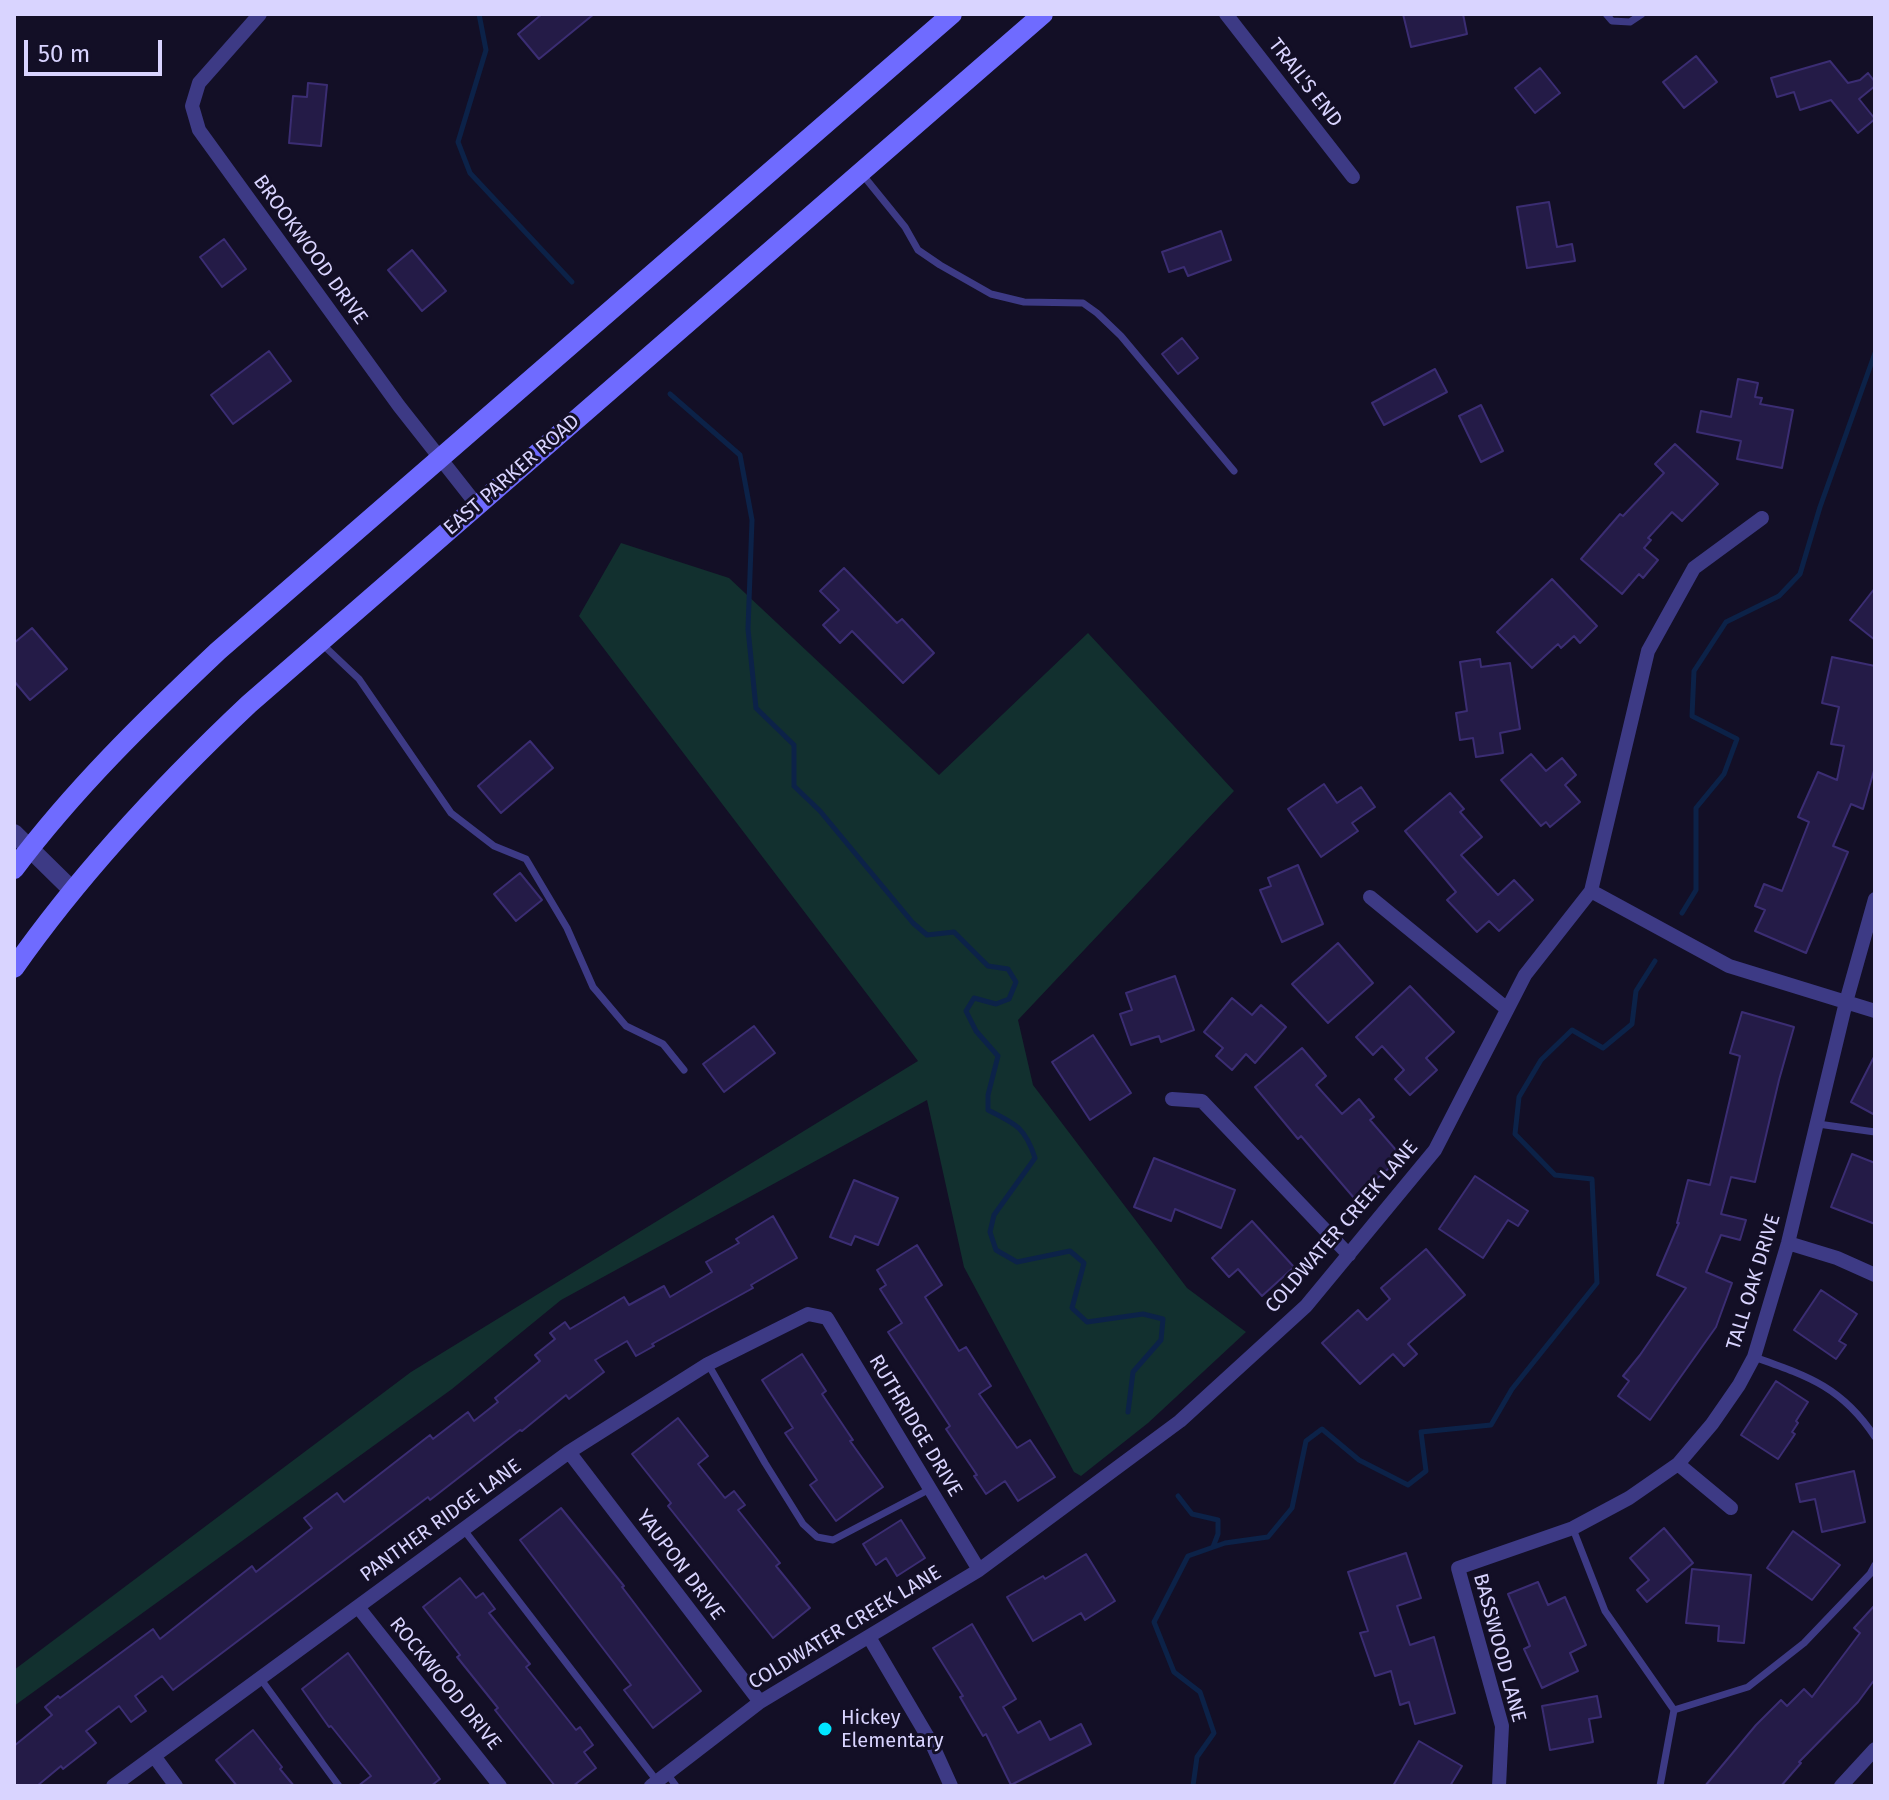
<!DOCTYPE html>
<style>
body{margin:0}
#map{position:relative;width:1889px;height:1800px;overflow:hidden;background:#130f26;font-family:"Fira Sans",sans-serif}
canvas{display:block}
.frame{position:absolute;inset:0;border:16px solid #d9d4ff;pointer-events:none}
.scale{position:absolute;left:24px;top:40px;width:138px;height:36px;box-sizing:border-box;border:4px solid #d9d4ff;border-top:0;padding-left:10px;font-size:24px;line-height:28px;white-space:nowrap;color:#d9d4ff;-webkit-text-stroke:6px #130f26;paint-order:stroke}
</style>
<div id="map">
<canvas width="1889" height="1800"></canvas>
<div class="frame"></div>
<div class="scale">50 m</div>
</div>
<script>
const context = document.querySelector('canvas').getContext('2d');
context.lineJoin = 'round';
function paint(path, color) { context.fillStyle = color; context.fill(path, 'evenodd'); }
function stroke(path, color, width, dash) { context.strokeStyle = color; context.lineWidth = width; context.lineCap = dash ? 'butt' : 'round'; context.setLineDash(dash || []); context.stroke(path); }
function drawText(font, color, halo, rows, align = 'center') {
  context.font = font + ' "Fira Sans",sans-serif'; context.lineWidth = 6; context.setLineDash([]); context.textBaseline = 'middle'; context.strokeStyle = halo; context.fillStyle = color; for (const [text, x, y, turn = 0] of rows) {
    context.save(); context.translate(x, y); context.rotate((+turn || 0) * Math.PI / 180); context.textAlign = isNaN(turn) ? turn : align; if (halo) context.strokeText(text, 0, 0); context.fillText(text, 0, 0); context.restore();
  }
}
paint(new Path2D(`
 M621 543 729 578 939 775 1088 633 1234 791 1018 1020 1033 1085 1187 1288 1246 1332 1148 1423 1081 1476 1074 1472 964 1267 927 1100 561 1300 452 1389 14 1706V1670L411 1372 918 1061 579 616Z`), '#12302f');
stroke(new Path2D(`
 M479 14 486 50 458 142 470 173 572 282
 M670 394 740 455 752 520 748 629 756 708 794 745V786L820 811 913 923 927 935 954 932 988 966 1008 969 1016 982 1009 999 996 1004 974 998 966 1011 976 1031 998 1056 988 1095V1110C1016 1124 1025 1127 1035 1158L994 1215 990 1232 996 1250 1017 1262 1070 1251 1084 1263 1072 1308 1087 1322 1143 1314 1163 1319 1161 1340 1133 1372 1128 1412
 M1682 913 1696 890V808L1724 774 1737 739 1692 716 1694 671 1726 622 1779 596 1800 574 1820 507 1875 353
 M1178 1496 1192 1514 1218 1520V1534L1213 1547
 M1193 1786 1197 1757 1214 1733 1200 1692 1174 1672 1154 1622 1188 1556 1225 1543 1268 1537 1292 1508 1306 1441 1322 1429 1359 1460 1408 1485 1426 1471 1421 1432 1491 1425 1512 1389 1597 1283 1592 1179 1555 1175 1515 1134 1519 1097 1541 1060 1572 1030 1603 1048 1632 1024 1636 991 1655 961`), '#0c2248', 5);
const building = new Path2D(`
 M542 14H594L539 59 518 34Z
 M1403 14H1463L1467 34 1411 47Z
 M1696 56 1717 82 1684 108 1663 82Z
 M1830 61 1848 83 1860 80 1868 73 1875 82V86L1859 99 1875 119 1858 133 1831 100 1800 110 1794 92 1777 97 1771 78Z
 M1540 68 1560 93 1535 113 1515 88Z
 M308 83 327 85 321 146 289 143 293 96 307 97Z
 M1549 202 1557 247 1572 244 1575 261 1527 268 1517 207Z
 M1221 231 1231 260 1188 276 1184 267 1169 272 1162 252Z
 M224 239 246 269 222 287 200 257Z
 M412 250 446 291 422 311 388 270Z
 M1182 338 1198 358 1178 374 1162 354Z
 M269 351 291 381 233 424 211 395Z
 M1435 369 1447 392 1384 425 1372 403Z
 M1738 379 1758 383 1755 397 1762 398 1760 404 1793 410 1782 468 1737 459 1741 441 1697 432 1701 411 1731 417Z
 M1481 405 1503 451 1481 462 1459 416Z
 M1675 444 1718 484 1682 521 1672 512 1648 538 1651 540 1644 548 1658 560 1643 578 1639 574 1622 594 1581 559 1620 514 1623 516 1664 473 1655 464Z
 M844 568 897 623 902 619 934 653 903 683 852 631 840 643 823 625 839 610 820 591Z
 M1552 579 1597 626 1580 643 1574 636 1561 648 1558 644 1532 668 1497 632Z
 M1875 588V640L1850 620Z
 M32 628 67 669 30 700 14 681V643Z
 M1832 657 1875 666V767L1863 809 1851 804 1833 846 1848 852 1806 953 1755 931 1765 910 1755 906 1764 884 1782 891 1809 822 1798 817 1818 772 1837 780 1844 746 1831 744 1839 707 1822 703Z
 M1480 659 1481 667 1510 663 1520 729 1500 733 1503 753 1476 757 1473 738 1460 740 1456 713 1467 711 1460 662Z
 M530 741 553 768 501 813 478 786Z
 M1531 754 1546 771 1562 758 1576 775 1565 785 1580 802 1550 827 1546 822 1541 826 1501 780Z
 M1324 784 1337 803 1361 787 1375 807 1352 823 1358 831 1321 857 1288 809Z
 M1450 793 1464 809 1460 812 1482 837 1461 855 1498 895 1514 880 1533 900 1499 931 1489 921 1477 932 1447 900 1456 892 1405 831Z
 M1298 865 1323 924 1282 942 1260 890 1271 886 1268 878Z
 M520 873 542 900 516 921 494 894Z
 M1338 943 1373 983 1328 1023 1292 984Z
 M1175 976 1194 1030 1161 1042 1159 1036 1131 1045 1120 1014 1132 1010 1126 993Z
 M1410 986 1454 1032 1426 1058 1437 1070 1410 1095 1395 1079 1404 1070 1382 1046 1373 1055 1356 1037Z
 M1232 998 1252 1015 1261 1005 1286 1027 1255 1063 1246 1054 1232 1070 1216 1056 1223 1048 1204 1032Z
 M1742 1012 1794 1027 1779 1080 1755 1182 1731 1177 1721 1214 1746 1220 1740 1240 1721 1235 1706 1272 1732 1283 1716 1327 1650 1420 1618 1396 1629 1381 1623 1376 1640 1355 1686 1288 1657 1275 1679 1223H1677L1688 1180 1710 1185 1740 1056 1730 1053Z
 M754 1026 775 1053 724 1092 703 1064Z
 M1093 1035 1131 1093 1090 1120 1052 1062Z
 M1302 1048 1326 1076 1316 1085 1342 1114 1359 1099 1374 1117 1370 1120 1402 1157 1354 1198 1301 1136 1298 1139 1255 1087Z
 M1875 1055V1115L1851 1102Z
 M1852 1154 1875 1163V1224L1831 1207Z
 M1154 1158 1235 1190 1221 1228 1175 1209 1171 1221 1134 1207Z
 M1475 1176 1528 1211 1518 1226 1508 1220 1483 1258 1439 1229Z
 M854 1180 898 1198 878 1245 855 1236 851 1245 830 1237Z
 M773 1216 797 1258 751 1285 753 1288 652 1344 654 1346 636 1356 627 1341 595 1360 604 1372 569 1399 566 1395 522 1431 520 1430 430 1500 428 1497 173 1690 162 1676 135 1696 146 1711 131 1722 119 1706 86 1731 96 1743 63 1769 61 1766 37 1786H14V1746L52 1715 45 1707 58 1696 60 1698 153 1629 160 1639 252 1566 256 1572 312 1528 304 1518 337 1493 344 1502 430 1435 433 1439 468 1412 474 1421 498 1402 495 1398 540 1361 535 1355 555 1339 550 1333 565 1322 570 1329 624 1297 629 1305 664 1286 670 1297 712 1272 706 1262 739 1243 736 1239Z
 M1252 1221 1294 1267 1262 1296 1238 1269 1229 1277 1212 1258Z
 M917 1245 942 1285 925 1297 959 1351 966 1347 991 1386 979 1394 1017 1448 1030 1440 1055 1477 1018 1501 1005 1481 986 1494 974 1476 977 1475 946 1429 950 1426 888 1332 902 1323 880 1289 886 1285 877 1270Z
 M1426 1249 1465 1295 1408 1344 1417 1354 1404 1366 1393 1354 1360 1384 1322 1343 1358 1310 1367 1320 1390 1299 1381 1288Z
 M1821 1290 1857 1314 1839 1341 1846 1345 1836 1359 1794 1330Z
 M802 1354 826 1391 822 1394 853 1440 850 1441 883 1487 836 1521 810 1485 817 1480 785 1433 793 1428 762 1380Z
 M1776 1381 1808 1402 1796 1421 1798 1423 1792 1432 1795 1434 1778 1459 1741 1435Z
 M678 1418 708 1456 698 1464 725 1498 734 1491 745 1505 738 1510 780 1563 776 1566 810 1608 773 1638 668 1506 671 1503 632 1454Z
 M1854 1471 1865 1522 1822 1532 1815 1499 1800 1502 1796 1484Z
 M561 1508 624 1586 622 1587 701 1691 653 1728 624 1690 631 1685 520 1540Z
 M901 1520 925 1558 897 1576 886 1558 876 1565 863 1544Z
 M1664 1528 1693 1563 1647 1602 1637 1590 1649 1580 1630 1558Z
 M1793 1531 1840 1565 1812 1600 1767 1568Z
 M1406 1553 1421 1598 1397 1606 1410 1645 1434 1637 1455 1713 1415 1724 1409 1702 1400 1705 1391 1671 1375 1676 1360 1633 1368 1631 1348 1572Z
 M1086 1554 1115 1601 1085 1620 1081 1613 1033 1641 1007 1597 1043 1576 1045 1579Z
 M1692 1569 1751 1575 1744 1643 1718 1641 1719 1626 1686 1623Z
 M460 1578 476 1598 483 1593 495 1609 489 1613 530 1664 526 1667 576 1730 580 1727 593 1745 584 1752 596 1768 573 1786H555L495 1710 498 1708 457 1657 460 1655 423 1607Z
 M1538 1582 1548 1605 1565 1597 1586 1645 1570 1653 1578 1671 1542 1688 1524 1649 1530 1646 1508 1594Z
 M1875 1605V1679L1858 1702 1799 1762 1801 1763 1781 1786H1705L1756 1725 1781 1700 1787 1706 1804 1689 1812 1697 1860 1633 1854 1628Z
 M972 1624 1016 1699 1003 1707 1018 1733 1040 1721 1050 1740 1081 1724 1091 1744 1011 1785 986 1734 983 1736 960 1697 963 1696 933 1648Z
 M348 1653 440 1779 431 1786H358L371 1776 331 1726 329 1727 302 1689Z
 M1597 1696 1601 1717 1589 1719 1593 1742 1550 1750 1542 1706Z
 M253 1730 282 1767 280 1769 294 1786H237L216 1760Z
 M1419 1741 1462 1766 1450 1786H1393Z`);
paint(building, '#241b47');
stroke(building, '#3b2d73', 2);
stroke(new Path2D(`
 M1606 14 1612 21 1630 22 1642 14
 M862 174 905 227 918 250 940 265 991 294 1024 302 1083 303 1097 313 1121 336 1234 471
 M321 643 359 679 451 813 494 846 526 859 567 928 593 987 626 1026 663 1044 684 1070
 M1818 1124 1875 1132
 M1754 1357C1808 1376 1842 1387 1875 1437
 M708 1364 765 1463 803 1524 817 1537 833 1540 930 1489
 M1573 1529 1605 1611 1674 1710 1660 1786
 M464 1530 657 1781
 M260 1678 339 1786
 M1674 1710 1748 1687 1804 1643 1870 1574 1875 1565
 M666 1772 676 1786`), '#3d3a85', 7);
stroke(new Path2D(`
 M260 14 199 83 192 106 199 130 399 406 477 505
 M1226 14 1353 177
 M1591 891 1729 966 1875 1011
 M1370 897 1507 1009
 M1172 1099 1202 1101 1349 1255
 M1788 1243 1837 1258 1875 1275
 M569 1452 760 1702
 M1678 1464 1731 1508
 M358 1607 500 1786
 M869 1637 932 1744 951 1786
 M154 1756 176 1786
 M113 1786 569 1452 708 1364 808 1314 827 1318 979 1570
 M651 1786 760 1702 979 1570 1180 1421 1306 1306 1435 1150 1525 975 1591 891 1648 651 1694 568 1762 518
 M1499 1786 1502 1726 1458 1568 1573 1528 1629 1498 1678 1464 1712 1424 1739 1385 1754 1357 1788 1243 1846 1002 1875 899
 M1841 1786 1875 1749`), '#3d3a85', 14);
stroke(new Path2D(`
 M14 833 72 890`), '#3d3a85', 18);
stroke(new Path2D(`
 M14 869C74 789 145 720 218 651L952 14
 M14 968C82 871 163 785 249 704L1043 14`), '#6f6bff', 20);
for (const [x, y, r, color] of [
 [825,1729,8,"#00e5ff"]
]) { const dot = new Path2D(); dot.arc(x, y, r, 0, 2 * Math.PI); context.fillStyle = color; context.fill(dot); stroke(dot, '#130f26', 3); }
drawText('20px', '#d9d4ff', '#130f26', [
 ["TRAIL'S END",1305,83,52],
 ["BROOKWOOD DRIVE",310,250,54],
 ["EAST PARKER ROAD",512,475,-41],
 ["COLDWATER CREEK LANE",1342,1227,-49],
 ["TALL OAK DRIVE",1754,1282,-73],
 ["RUTHRIDGE DRIVE",915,1426,59],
 ["PANTHER RIDGE LANE",441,1521,-36],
 ["YAUPON DRIVE",680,1565,53],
 ["COLDWATER CREEK LANE",845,1628,-31],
 ["BASSWOOD LANE",1499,1648,75],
 ["ROCKWOOD DRIVE",445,1684,51]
]);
drawText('20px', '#d9d4ff', '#130f26', [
 ["Hickey",841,1718],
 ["Elementary",841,1741]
], 'left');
</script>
